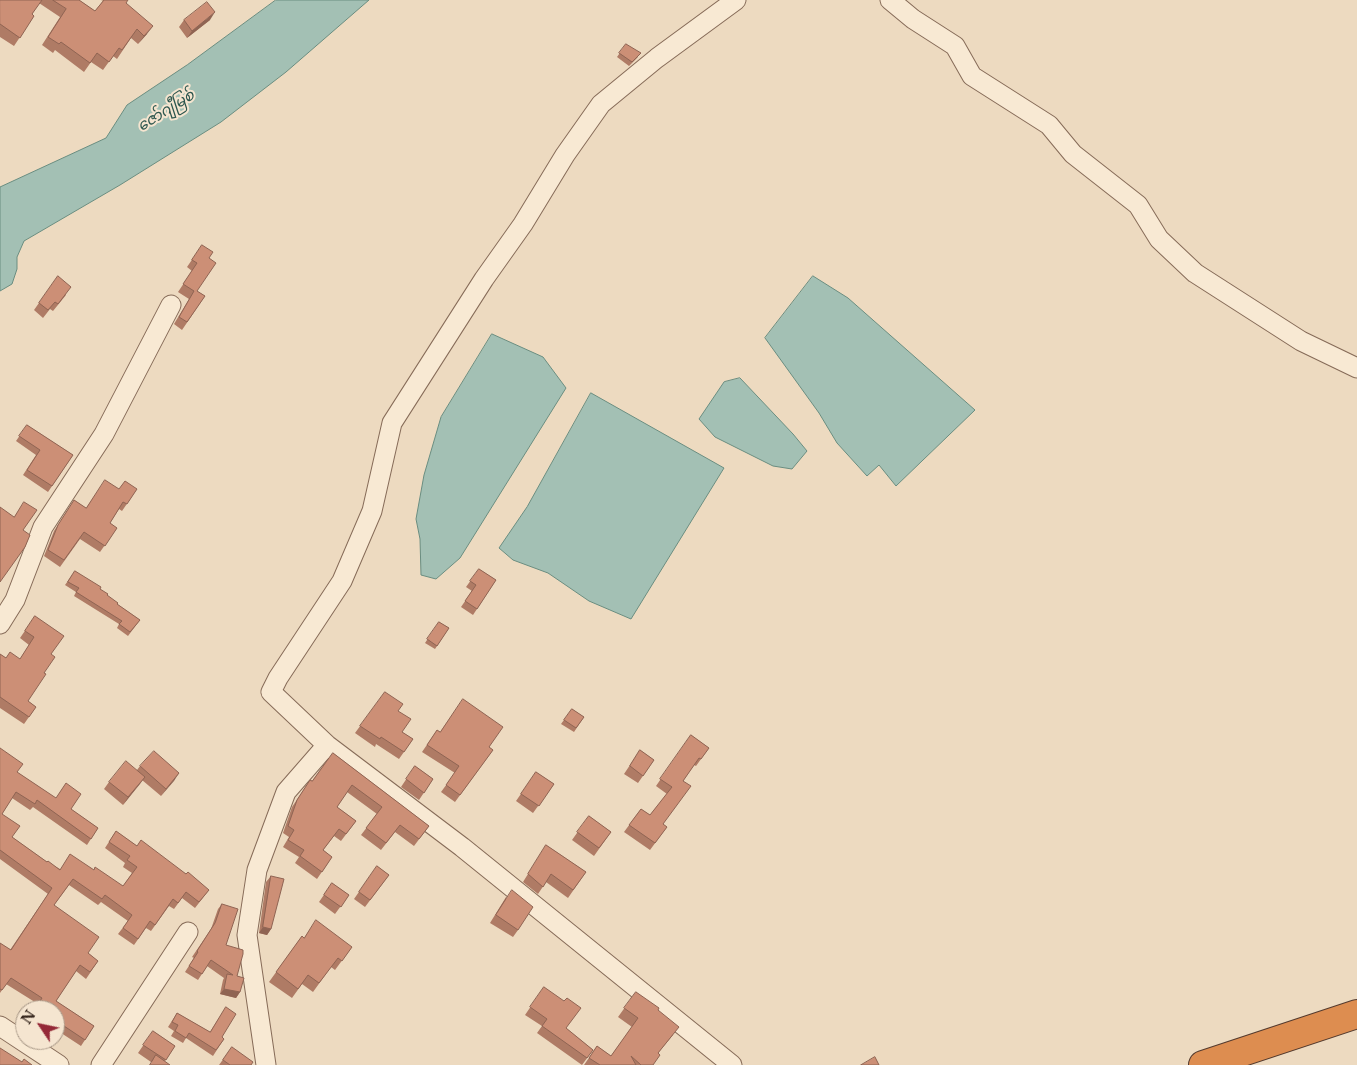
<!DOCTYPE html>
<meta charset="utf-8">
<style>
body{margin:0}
#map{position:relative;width:1357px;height:1065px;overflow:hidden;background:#eddac0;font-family:"Libre Baskerville",serif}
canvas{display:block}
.north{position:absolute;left:15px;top:1000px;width:50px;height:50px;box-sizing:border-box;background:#f5e5d0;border:1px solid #a99988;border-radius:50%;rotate:304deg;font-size:14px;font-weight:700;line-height:20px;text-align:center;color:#36261d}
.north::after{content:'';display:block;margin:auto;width:18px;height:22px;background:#952937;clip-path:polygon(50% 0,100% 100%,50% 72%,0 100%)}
</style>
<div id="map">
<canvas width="1357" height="1065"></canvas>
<div class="north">N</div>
</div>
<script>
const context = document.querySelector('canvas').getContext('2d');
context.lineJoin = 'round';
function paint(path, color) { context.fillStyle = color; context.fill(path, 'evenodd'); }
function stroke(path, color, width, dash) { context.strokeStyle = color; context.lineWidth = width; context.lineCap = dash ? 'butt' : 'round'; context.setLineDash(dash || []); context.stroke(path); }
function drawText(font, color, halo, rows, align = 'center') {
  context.font = font + ' "Libre Baskerville","Noto Sans Myanmar",serif'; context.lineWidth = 4; context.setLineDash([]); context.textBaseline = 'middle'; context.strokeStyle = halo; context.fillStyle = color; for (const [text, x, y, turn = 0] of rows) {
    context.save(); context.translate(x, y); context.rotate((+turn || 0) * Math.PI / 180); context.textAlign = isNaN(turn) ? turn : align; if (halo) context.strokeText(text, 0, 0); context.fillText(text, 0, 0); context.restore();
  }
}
const water = new Path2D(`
 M276 0H369L286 72 221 122 120 185 24 241 17 257V269L12 284 0 291V187L106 138 127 105 187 65Z
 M813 276 848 298 975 410 896 486 879 465 867 476 837 443 819 413 765 338Z
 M492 334 543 357 566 388 460 558 436 579 421 575 420 539 416 519 424 475 441 417Z
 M740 378 793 434 807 451 792 469 773 466 715 437 699 419 724 382Z
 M591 393 724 468 631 619 589 601 548 573 513 560 499 548 527 507Z`);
paint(water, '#a3c0b4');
stroke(water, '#6a8d80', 1);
const minor = new Path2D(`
 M890 0 913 19 955 46 972 76 1049 125 1073 154 1138 205 1159 239 1195 273 1301 341 1357 368
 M0 624 15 600 43 527 104 434 171 305
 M0 1026 59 1065
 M101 1065 188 932
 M266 1065 247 935 257 870 286 792 327 745
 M732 1065 462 847 327 745 271 692 278 678 342 581 372 511 392 423 484 279 523 224 565 155 601 104 657 58 736 0`);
const highway = new Path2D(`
 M1203 1065 1357 1014`);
stroke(minor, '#866b58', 21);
stroke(highway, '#543a2d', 30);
stroke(minor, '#f8e9d3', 19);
stroke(highway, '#dd8d50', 28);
paint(new Path2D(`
 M0 0H79L95 11 103 1 101 0 126 3 147 34 138 44 131 38 117 59 113 56 103 70 91 62 84 72 55 50 53 53 42 45 60 17 39 3 32 14 34 16 14 46 0 37Z
 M184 20H210L187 38 179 27Z
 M626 44 638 57 629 66 617 57Z
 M202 245 209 258 197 291 205 296 182 330 174 324 189 299 178 292 192 271 187 267Z
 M58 276 66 295 53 311 50 309 43 318 34 310Z
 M27 425 73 455 48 492 23 475 36 455 16 441Z
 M119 489H137L122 511 119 509 110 523 117 528 100 552 80 539 60 567 44 556 54 531 74 500 86 508Z
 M479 569 496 580 473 615 461 607 472 591 466 587Z
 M75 571 100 589 117 604 140 620 128 636 117 628 119 624 74 596 76 592 65 585Z
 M35 616 51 654 44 673 28 701 36 707 24 724 0 708V654L6 658 20 659 29 645 20 638Z
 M439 622 449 628 435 649 425 643Z
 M385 692 398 711 402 732 413 739 399 759 376 744 375 747 355 733Z
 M572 709 584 717 574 732 561 724Z
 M437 730 440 732 489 747 493 750 455 802 441 792 455 773 422 752Z
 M691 735 709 748 696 766 694 765 683 781 663 824 667 827 650 850 624 832 641 809 650 815 667 794 656 786Z
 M0 748 17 772 98 828 87 845 33 807 30 810 12 798 2 814 12 837 47 862 60 869 94 870 123 886 132 873 123 867 125 863 105 848 116 831 137 846 186 874 209 890 195 908 182 898 174 909 169 906 151 931 146 928 134 945 118 934 128 921 101 902 98 905 69 885 54 905 88 953 98 961 86 979 76 971 56 1001 94 1026 81 1046 55 1029V1010H34L38 1004 6 984 0 993V943L10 950 48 894 0 859Z
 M640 750 654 760 638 783 624 774Z
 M333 753 429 826 414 846 395 832 381 850 361 835 377 814 347 792 337 807 356 821 341 841 334 836 323 850 332 857 317 879 295 863 299 857 283 847 289 837 283 833 292 807 310 780 312 781Z
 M140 766 179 773 161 796 142 780 123 805 104 789 109 782 137 770Z
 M415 766 433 779 419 800 401 787Z
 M536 772 554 784 533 813 516 801Z
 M589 816 611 832 594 856 572 840Z
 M546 845 586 872 568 898 546 882 538 894 523 882Z
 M377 866 389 875 365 907 354 899Z
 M271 876V929L267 935 259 933 266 882Z
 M332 883 349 895 335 914 319 902Z
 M506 897 518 930 513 937 490 923Z
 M222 904 226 945 237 976 240 992 236 998 220 994 223 980 224 978 207 966 198 980 185 972 194 958 192 957 211 929 218 909Z
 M302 936 304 938 352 947 335 970 331 967 313 992 302 984 292 998 269 982Z
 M544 987 566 1028 593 1050 582 1065 537 1033 542 1026 525 1015Z
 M636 992 658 1010 673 1035 658 1053 653 1065H584L597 1046 611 1056 632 1027 618 1017Z
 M226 1007 222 1037 224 1039 213 1056 186 1038 183 1043 171 1036 174 1031 168 1027 177 1013 210 1032Z
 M153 1031 175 1046 165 1061 151 1062 138 1053Z
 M232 1047 251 1065H219Z`), '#af7b65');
paint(new Path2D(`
 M215 12 210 20 187 38 192 31Z
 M153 26 147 34 138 44 144 36Z
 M179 773 174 781 161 796 166 789Z
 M145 777 140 784 123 805 128 797Z
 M263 927 271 929 267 935 259 933Z
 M224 989 240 992 236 998 220 994Z`), '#8f6453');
const building = new Path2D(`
 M0 0H42L32 14 34 16 20 38 0 24Z
 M53 0H79L95 11 104 0H128L126 3 153 26 144 36 137 29 122 50 119 48 109 62 97 53 90 63 61 42 59 44 48 37 66 9Z
 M207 2 215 12 192 31 184 20Z
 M626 44 641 53 632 62 619 53Z
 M202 245 213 252 209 258 216 263 197 291 205 296 187 322 179 317 194 291 183 284 197 263 192 260Z
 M58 276 71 287 58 304 55 302 48 310 39 303Z
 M27 425 73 455 52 486 27 470 40 450 19 436Z
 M105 480 119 489 125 481 137 489 127 504 123 502 110 523 117 528 105 546 84 532 64 560 48 550 58 525 74 500 86 508Z
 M24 502 37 510 23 530 30 535 25 547 0 582V507L14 517Z
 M479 569 496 580 477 609 465 601 476 585 470 581Z
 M75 571 101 587 100 589 108 594 107 595 118 603 117 604 140 620 130 632 119 624 122 621 76 592 79 588 68 582Z
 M35 616 64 636 51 654 55 657 44 673 46 674 28 701 36 707 29 717 0 697V654L6 658 10 652 20 659 34 637 25 631Z
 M439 622 449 628 437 646 427 639Z
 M385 692 403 704 398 711 411 719 402 732 413 739 404 752 381 737 380 739 360 726Z
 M463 699 503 727 489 747 493 750 460 795 446 785 459 766 427 745 437 730 440 732Z
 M572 709 584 717 576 728 564 720Z
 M691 735 709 748 701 759 699 758 683 781 691 786 663 824 667 827 655 843 629 825 641 809 650 815 672 787 660 779Z
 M0 748 23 764 17 772 56 798 66 783 81 794 71 809 98 828 91 839 37 800 35 804 16 792 2 814 20 826 12 837 47 862 48 861 60 870 70 854 94 870 95 867 123 886 137 867 127 860 130 856 109 842 116 831 137 846 141 840 186 874 188 872 209 890 199 902 186 892 178 903 173 899 155 925 150 921 138 939 123 928 132 915 105 895 102 899 73 879 54 905 99 937 88 953 98 961 90 972 80 965 56 1001 94 1026 85 1040 55 1020V1010H39L36 1008 42 998 11 978 2 990 0 989V943L11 950 52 888 0 850Z
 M640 750 654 760 643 776 630 766Z
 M154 751 179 773 166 789 140 766Z
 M333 753 429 826 419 839 400 825 386 843 366 828 382 807 352 785 337 807 356 821 346 834 339 829 323 850 332 857 322 872 300 856 304 850 288 840 294 830 288 826 297 800 310 780 312 781Z
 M126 761 145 777 128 797 109 782Z
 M415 766 433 779 424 793 406 779Z
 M536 772 554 784 539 806 521 794Z
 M589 816 611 832 599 848 577 832Z
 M546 845 586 872 573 890 551 874 543 887 528 874Z
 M377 866 389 875 370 900 359 892Z
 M271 876 284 879 271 929 263 927Z
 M332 883 349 895 341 907 324 895Z
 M512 890 533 907 518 930 496 915Z
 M222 904 238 909 226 945 243 950V954L237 976 244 978 240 992 224 989 227 974 233 975 211 960 202 974 189 966 198 952 197 951 215 923Z
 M316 920 352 947 342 961 338 958 319 983 308 975 298 989 276 972 302 936 304 938Z
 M544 987 564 1001 567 998 581 1008 566 1028 593 1050 587 1058 542 1026 547 1019 530 1007Z
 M636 992 659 1008 658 1010 679 1027 658 1053 660 1055 653 1065H641L631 1056 636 1065H600L589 1058 597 1046 611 1056 638 1018 624 1008Z
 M226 1007 236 1014 222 1037 224 1039 216 1050 189 1033 186 1038 175 1031 178 1025 172 1022 177 1013 210 1032Z
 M153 1031 175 1046 166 1060 143 1045Z
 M232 1047 253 1062 251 1065H230L223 1060Z
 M0 1048 22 1062 24 1059 32 1065H0Z
 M156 1055 170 1065H150Z
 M875 1057 879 1065H861Z`);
paint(building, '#cc8f76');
stroke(building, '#8f6453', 1);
drawText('italic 15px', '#2c564e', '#f5e5d0', [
 ["ဇော်ဂျီမြစ်",166,111,-32]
]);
</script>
